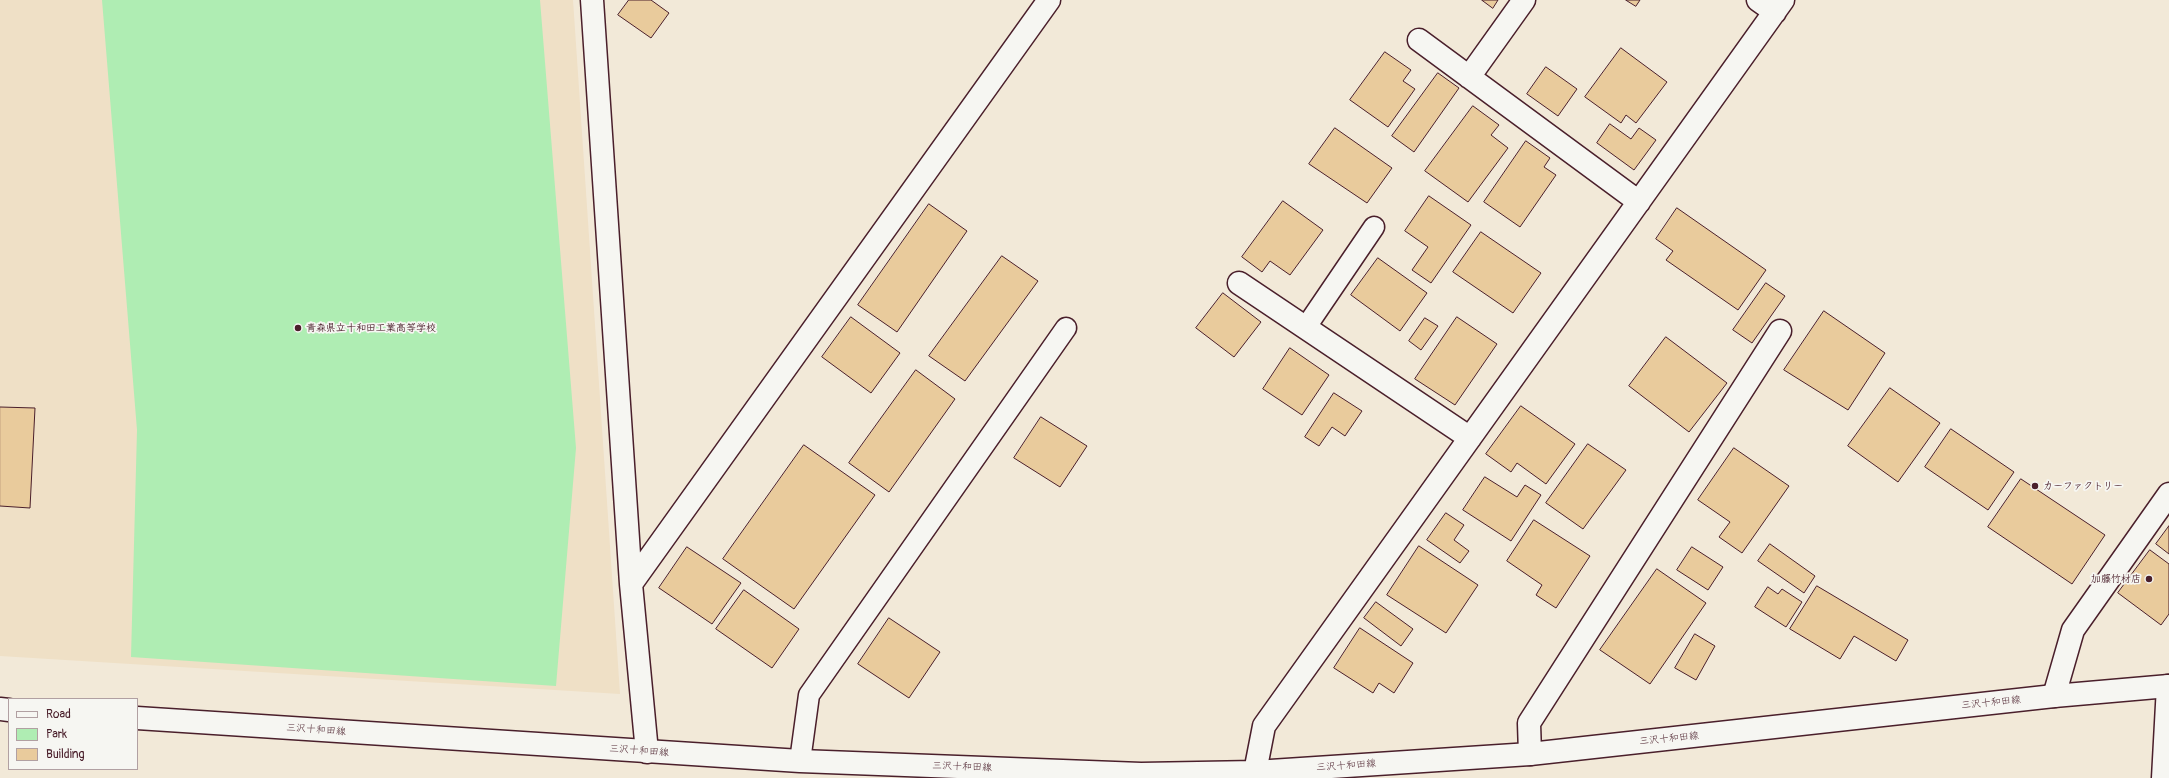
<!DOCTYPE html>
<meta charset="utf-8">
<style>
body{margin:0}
#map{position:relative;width:2169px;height:778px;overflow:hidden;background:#f2e9d8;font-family:Pangolin,sans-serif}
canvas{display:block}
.legend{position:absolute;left:8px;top:698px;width:130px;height:72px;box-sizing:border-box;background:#f6f6f2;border:1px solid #b1a0a2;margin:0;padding:5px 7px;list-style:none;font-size:12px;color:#4a1f2b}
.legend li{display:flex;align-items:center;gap:8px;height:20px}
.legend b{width:20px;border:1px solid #b1a0a2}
</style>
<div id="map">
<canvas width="2169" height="778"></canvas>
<ul class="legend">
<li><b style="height:5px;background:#f6f6f2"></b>Road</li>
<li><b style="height:11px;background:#afedb3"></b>Park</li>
<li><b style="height:11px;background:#e9cb9c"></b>Building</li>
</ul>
</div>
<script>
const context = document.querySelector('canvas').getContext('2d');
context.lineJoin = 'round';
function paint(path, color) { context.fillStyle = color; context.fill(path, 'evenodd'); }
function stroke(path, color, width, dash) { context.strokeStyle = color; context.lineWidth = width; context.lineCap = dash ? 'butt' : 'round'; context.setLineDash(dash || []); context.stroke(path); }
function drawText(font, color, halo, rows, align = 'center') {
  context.font = font + ' Pangolin,"Klee One",sans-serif'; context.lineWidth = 3.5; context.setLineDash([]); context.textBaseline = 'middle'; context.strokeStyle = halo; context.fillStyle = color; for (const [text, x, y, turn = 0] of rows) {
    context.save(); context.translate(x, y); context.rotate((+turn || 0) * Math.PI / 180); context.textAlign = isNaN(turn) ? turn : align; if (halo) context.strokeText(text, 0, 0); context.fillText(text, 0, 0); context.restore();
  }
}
paint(new Path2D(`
 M0 0H573L620 694 0 656Z`), '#efe0c6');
paint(new Path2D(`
 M102 0H540L576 448 556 686 131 657 137 430Z`), '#afedb3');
const building = new Path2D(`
 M629 0H651L669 13 651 38 618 15Z
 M1482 0H1498L1493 8Z
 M1626 0H1640L1636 6Z
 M1621 48 1667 82 1636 123 1626 115 1621 123 1585 97Z
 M1385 52 1411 70 1403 81 1415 89 1388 127 1350 100Z
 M1546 67 1577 89 1558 116 1527 94Z
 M1438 73 1459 88 1414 152 1392 136Z
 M1473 106 1499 125 1491 135 1508 148 1468 202 1425 171Z
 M1610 124 1631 139 1639 128 1656 140 1634 170 1597 143Z
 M1335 128 1392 168 1367 203 1309 164Z
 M1526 141 1550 158 1544 167 1556 175 1520 227 1484 202Z
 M1429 196 1471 225 1431 283 1412 270 1428 247 1405 231Z
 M1283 201 1323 230 1290 275 1270 261 1262 272 1242 257Z
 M929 204 967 231 897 332 858 305Z
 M1677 208 1766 270 1738 310 1666 260 1673 251 1656 239Z
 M1481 232 1541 273 1513 313 1453 272Z
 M1002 256 1038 281 965 381 929 356Z
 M1378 258 1427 293 1400 331 1351 295Z
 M1766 283 1785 296 1752 343 1733 330Z
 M1223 293 1261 322 1234 357 1196 328Z
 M1824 311 1885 353 1848 410 1784 370Z
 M851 317 900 353 871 393 822 357Z
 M1457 317 1497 344 1455 405 1415 379Z
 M1425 318 1438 326 1421 350 1409 341Z
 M1666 337 1727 383 1689 432 1629 386Z
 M1290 348 1329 375 1302 415 1263 389Z
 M916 370 955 399 889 492 849 463Z
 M1890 388 1940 423 1898 482 1848 446Z
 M1334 393 1362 411 1345 436 1332 427 1319 446 1305 437Z
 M1521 406 1575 444 1546 484 1517 463 1511 472 1486 454Z
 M0 407 35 408 30 508 0 506Z
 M1041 417 1087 446 1060 487 1014 458Z
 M1951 429 2014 472 1988 510 1925 467Z
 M1588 444 1626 470 1583 529 1546 503Z
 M804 445 875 495 794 609 723 559Z
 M1734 448 1789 486 1742 553 1719 537 1730 522 1698 500Z
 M1485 477 1517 497 1525 485 1541 495 1511 541 1463 510Z
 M2021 479 2105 535 2072 584 1988 527Z
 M1446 513 1464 525 1454 540 1469 551 1460 563 1427 540Z
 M1534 520 1590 556 1556 608 1536 595 1542 585 1507 561Z
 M2169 526V554L2156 544Z
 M1770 544 1815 576 1804 593 1758 561Z
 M1419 546 1478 585 1446 633 1387 595Z
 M687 547 741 583 712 624 659 588Z
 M1692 547 1723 567 1708 590 1677 570Z
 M2150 550 2169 564V614L2161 625 2118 593Z
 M1657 569 1706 603 1650 684 1600 650Z
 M1817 586 1908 640 1896 661 1854 636 1840 659 1790 629Z
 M1768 587 1778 594 1782 589 1802 602 1786 627 1755 607Z
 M744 590 799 629 772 668 716 629Z
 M1376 602 1413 629 1401 646 1364 618Z
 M889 618 940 652 909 698 858 664Z
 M1360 628 1413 663 1394 693 1379 683 1373 693 1334 668Z
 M1695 634 1715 646 1696 680 1675 668Z`);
paint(building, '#e9cb9c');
stroke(building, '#4a1f2b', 1);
const lane = new Path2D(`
 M1306 327 1374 227
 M800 761 809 695 1066 328`);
const street = new Path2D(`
 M592 0 631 584 647 752
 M1758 0 1775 12
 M1419 40 1639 202
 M1469 77 1524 0
 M1239 283 1470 438
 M631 584 1049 0
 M2054 696 2073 630 2169 494
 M1530 754 1529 723 1780 331
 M1255 772 1264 726 1783 0
 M2163 778 2168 686`);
const primary = new Path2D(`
 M0 709 9 710
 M137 718 800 761 1141 774 1255 772 1530 754 2054 696 2169 686`);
stroke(lane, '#4a1f2b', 23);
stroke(street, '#4a1f2b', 25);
stroke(primary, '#4a1f2b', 25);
stroke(lane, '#f6f6f2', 20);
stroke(street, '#f6f6f2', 22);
stroke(primary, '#f6f6f2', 22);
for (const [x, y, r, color] of [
 [298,328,4,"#4a1f2b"],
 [2035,486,4,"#4a1f2b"],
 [2149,579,4,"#4a1f2b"]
]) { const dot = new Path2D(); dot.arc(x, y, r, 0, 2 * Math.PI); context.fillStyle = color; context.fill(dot); stroke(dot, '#f6f6f2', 1.5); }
drawText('bold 10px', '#4a1f2b', '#f6f6f2', [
 ["青森県立十和田工業高等学校",306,328],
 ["カーファクトリー",2043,486],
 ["加藤竹材店",2141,579,"right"]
], 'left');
drawText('10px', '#4a1f2b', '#f6f6f2', [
 ["三沢十和田線",1991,703,-6],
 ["三沢十和田線",316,730,4],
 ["三沢十和田線",1669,739,-6],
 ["三沢十和田線",639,751,4],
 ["三沢十和田線",1346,766,-4],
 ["三沢十和田線",962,767,2]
]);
</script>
